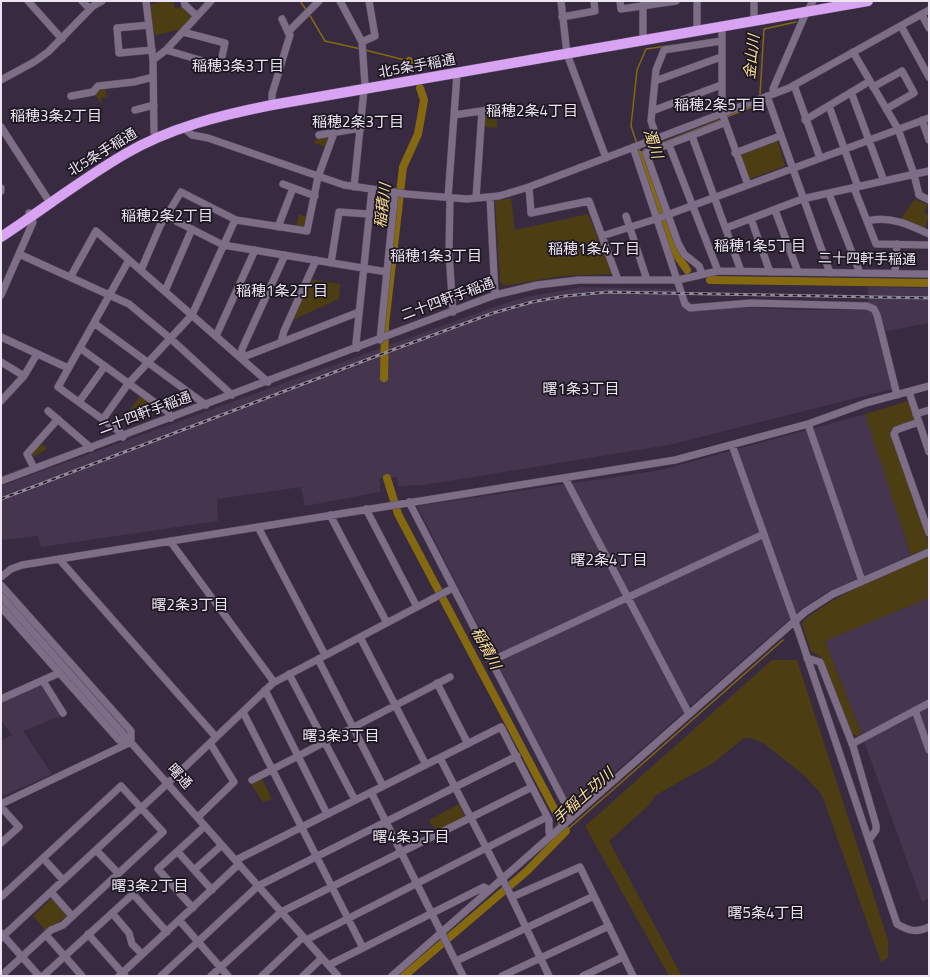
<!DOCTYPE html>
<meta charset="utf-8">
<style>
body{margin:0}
#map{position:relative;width:930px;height:977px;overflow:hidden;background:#382a40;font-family:"Titillium Web",sans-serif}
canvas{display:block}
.frame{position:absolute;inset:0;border:2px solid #ede4f2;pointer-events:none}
</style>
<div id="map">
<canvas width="930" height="977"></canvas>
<div class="frame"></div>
</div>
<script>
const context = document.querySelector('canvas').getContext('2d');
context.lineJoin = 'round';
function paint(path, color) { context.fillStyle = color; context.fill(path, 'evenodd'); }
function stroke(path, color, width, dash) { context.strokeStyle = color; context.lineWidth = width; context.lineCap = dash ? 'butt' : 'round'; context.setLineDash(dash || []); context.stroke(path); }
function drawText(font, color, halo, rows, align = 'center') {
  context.font = font + ' "Titillium Web","Noto Sans JP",sans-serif'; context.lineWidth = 3.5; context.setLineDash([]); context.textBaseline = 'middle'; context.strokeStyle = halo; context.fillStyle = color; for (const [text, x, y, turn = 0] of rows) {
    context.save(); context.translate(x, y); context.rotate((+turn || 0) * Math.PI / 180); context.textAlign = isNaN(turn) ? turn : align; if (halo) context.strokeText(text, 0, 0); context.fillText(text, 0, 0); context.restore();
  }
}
paint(new Path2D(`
 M582 287 675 289 686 310 737 307 804 310H868V287L929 288V323L877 333 892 389 669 445 424 485 398 486 397 477 380 478V492L305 506 301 487 217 499 218 521 41 547 38 536 1 540V486L491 308 526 297Z
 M865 414 911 555 824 594 800 610 572 810 417 506 661 470Z
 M929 598V898L922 902 861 733 825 641Z
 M42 685 63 715 23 731 52 774 1 797V740L12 735 1 721V702Z`), '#45354f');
paint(new Path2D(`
 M162 1H173L175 9 184 6 193 17 178 33 177 30 153 36 149 5Z
 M101 89H106L107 97 101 98 102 104 95 95Z
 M497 111V128L484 127 486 113Z
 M328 137 325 147 314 143 316 139Z
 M776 141 778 142 785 165 783 167 749 179 740 154Z
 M511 198 515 230 588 214 613 274 562 276 504 286 500 281 495 201Z
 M915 199 928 205 924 212 929 216 925 229 901 218Z
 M299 214 307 217 304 227 296 226Z
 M310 279 340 284 339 299 293 320Z
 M140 396 148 401 134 421 126 415Z
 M908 401 915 420 892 429 891 433 929 544V548L911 555 865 414Z
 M40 443 47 449 33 457 32 454Z
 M929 556V598L825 641 861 733 858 736 854 735 850 731 822 658 811 651 802 624 804 620C841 591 886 575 929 556Z
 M772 660H797L888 940V958L881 962 822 795 804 775 763 743 751 738H744L713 763 656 795 648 806 609 841 682 976H669L585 826Z
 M262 779 272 799 263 802 251 784Z
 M459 804 464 816 462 819 436 831 429 820Z
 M51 899H54L67 916 46 931 33 916Z`), '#4c3d12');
stroke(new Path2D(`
 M300 1 307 11
 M309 14 325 41 361 49
 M365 50 409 61
 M760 94 764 29 796 22
 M726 117 752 107
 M637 144 631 126 637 70 646 49 674 45
 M638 147 641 155
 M641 155 644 150 721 120
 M566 831 783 640`), '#846911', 1.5);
stroke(new Path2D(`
 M409 61 411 66
 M641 155 672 248 687 270
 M710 280 929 283
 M384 378 385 325 403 167 418 134 424 100 420 88
 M387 478 398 514 566 831 527 871 404 976`), '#846911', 8);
const minor = new Path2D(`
 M28 1 62 39
 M82 1 90 9
 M146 1 153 60 154 132
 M184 1 185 5 197 16
 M340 1 362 42 365 85
 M561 1 567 54 606 158
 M620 1 621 9 676 1
 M754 1V16
 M643 2V36
 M922 15 929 28
 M562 17 595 11 594 1
 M282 19 288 32
 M149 25 117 28 119 53 152 50
 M697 26V1
 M901 26 929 77
 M722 27V113L748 185
 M362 42 375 36 369 1
 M166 50 220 66 225 43 183 32
 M853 52 898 129 914 174 919 195 929 200
 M153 60 166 50 211 1
 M1 80 34 62 48 52 93 6 102 1
 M655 81 721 57
 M794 85 820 158
 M873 87 902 71 914 93 886 109
 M851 92 884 181
 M774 93 773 89 804 17 813 1
 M71 96 93 92 98 86 134 82 153 77
 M767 96 830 273
 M272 105V94L290 35 288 32 319 1
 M829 106 858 187
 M135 110 154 105
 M652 111 721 85
 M454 115 508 107
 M805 120 870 81
 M922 120 929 140
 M1 127 47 198
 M184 128 192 135 208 138 344 185 406 194 467 199 499 196 529 187 789 88 929 10
 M319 135 361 128
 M692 136 741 271
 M657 138 651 121 656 70 664 50 721 41
 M669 145 718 271
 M633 147 685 304 690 308 751 303 867 306 874 309 877 315 897 395
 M735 153 780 136
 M283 184 315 196
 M354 187 364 90
 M529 187 531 213 589 201 618 280
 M1 188V191
 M854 188 876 244 929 245
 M829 194 860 273
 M490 197 495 295
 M448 198 457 74
 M450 198 449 253 453 312
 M476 198 482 111
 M775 210 798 272
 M166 216 223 245 387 272
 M626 216 647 280
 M751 219 770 272
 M867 221C889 215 910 225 929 234
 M278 227 293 188
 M726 228 802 199 929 171
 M602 236 659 218 929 118
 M19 254 129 304 171 339 232 395
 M331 263 339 212 369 214
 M141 270 160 226 181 192 236 220 307 231 318 177 334 133
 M895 273 897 244
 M702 274 699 266 684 254 678 243 646 153 724 123
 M71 276 96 231 268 382
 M165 291 192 229
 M1 295 33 222 29 213
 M94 323 206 405
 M216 336 255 250
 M1 337 68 368
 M380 340 395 192
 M281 342 284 331 316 260
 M80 348 168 412 171 418
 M357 348 356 343 372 189
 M241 358 359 312
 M241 358 242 349 285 255
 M1 362 24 376
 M909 392 929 452
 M1 401 24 376 37 354
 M79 402 105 366
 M48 411 91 448
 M916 414 929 410
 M103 419 128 384 192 315 235 220
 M919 422 896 430 894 434 929 533
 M808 424 862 581
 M123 437 120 432 58 387 129 260
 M732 445 795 621 897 924C909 931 916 933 929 927
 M34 468 27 454 58 419
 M565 478 689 714
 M1 481 495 295 537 285 579 280H678L718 271 929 274
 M409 502 572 817
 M366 509 417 607
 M330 515 387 623
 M258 527 325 655
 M170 541 274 682
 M59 559 216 737
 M1 577 11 569 22 565 675 460 808 424 866 403 929 386
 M1 585 131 731V742
 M1 596 338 976
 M1 607 119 740 131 742
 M360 637 426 765
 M807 658 820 662 853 746 876 825V830L869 840
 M318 659 383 786
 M491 661 764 534
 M289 674 355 800
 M43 681 63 713
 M437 683 468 744
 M265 690 327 814
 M1 699 59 673
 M915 710 929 750
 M243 712 363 948
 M852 744 929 703
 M440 758 509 892 549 976
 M252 780 450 677
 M371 792 463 976
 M1 804 131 742
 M1 807 19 827 1 843
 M198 817 234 782 210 743
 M96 850 118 873
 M178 852 212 890
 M43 858 63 880
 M236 860 501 727 549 820V832L551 836
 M194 870 222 845
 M51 892 72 916
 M1 897 121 786 163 832 63 925 51 930 1 976
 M512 897 580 867 633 976
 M193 908 158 869 205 826
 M112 913 129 933 132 944 142 954
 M179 920 228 976
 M1 933 39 976
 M88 934 125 976
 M46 935 82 976
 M1 938 168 783 273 683 453 588
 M306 940 547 817
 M456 961 594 896
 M329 965 484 887 489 890
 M43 976 133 894 167 932
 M119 976 239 864
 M161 976 258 886 517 756
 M211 976 281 912 532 787
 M262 976 303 937
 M303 976 322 958
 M392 976 805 612 833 594 929 552
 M502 976 609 926
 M583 976 623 957`);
const highway = new Path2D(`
 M1 237C42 210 82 179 125 154 169 128 221 115 272 105L868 1`);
stroke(minor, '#55495b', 8);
stroke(highway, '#55495b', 11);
stroke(minor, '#7d6d86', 7);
stroke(highway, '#d7a3f2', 10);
const rail = new Path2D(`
 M1 499 395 349 493 313 532 302 565 296 608 292 929 298`);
stroke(rail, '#94899b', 3);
stroke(rail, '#1c1620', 1.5, [4.5]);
drawText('14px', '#ede4f2', '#1c1620', [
 ["北5条手稲通",417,67,-10],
 ["北5条手稲通",103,153,-31],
 ["二十四軒手稲通",867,260,1],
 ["二十四軒手稲通",448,300,-20],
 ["二十四軒手稲通",145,414,-20],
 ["曙通",179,777,48]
]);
drawText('italic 15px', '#fce198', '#1c1620', [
 ["金山川",753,57,-84],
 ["濁川",652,144,72],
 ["稲積川",384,206,-83],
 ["稲積川",485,649,62],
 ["手稲土功川",584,797,-42]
]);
drawText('15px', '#ede4f2', '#1c1620', [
 ["稲穂3条3丁目",238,67],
 ["稲穂2条5丁目",720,106],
 ["稲穂2条4丁目",532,112],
 ["稲穂3条2丁目",56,117],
 ["稲穂2条3丁目",358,123],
 ["稲穂2条2丁目",167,217],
 ["稲穂1条5丁目",760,247],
 ["稲穂1条4丁目",594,250],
 ["稲穂1条3丁目",436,257],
 ["稲穂1条2丁目",282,292],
 ["曙1条3丁目",581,390],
 ["曙2条4丁目",609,561],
 ["曙2条3丁目",190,606],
 ["曙3条3丁目",341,737],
 ["曙4条3丁目",411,838],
 ["曙3条2丁目",150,887],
 ["曙5条4丁目",766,914]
]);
</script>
